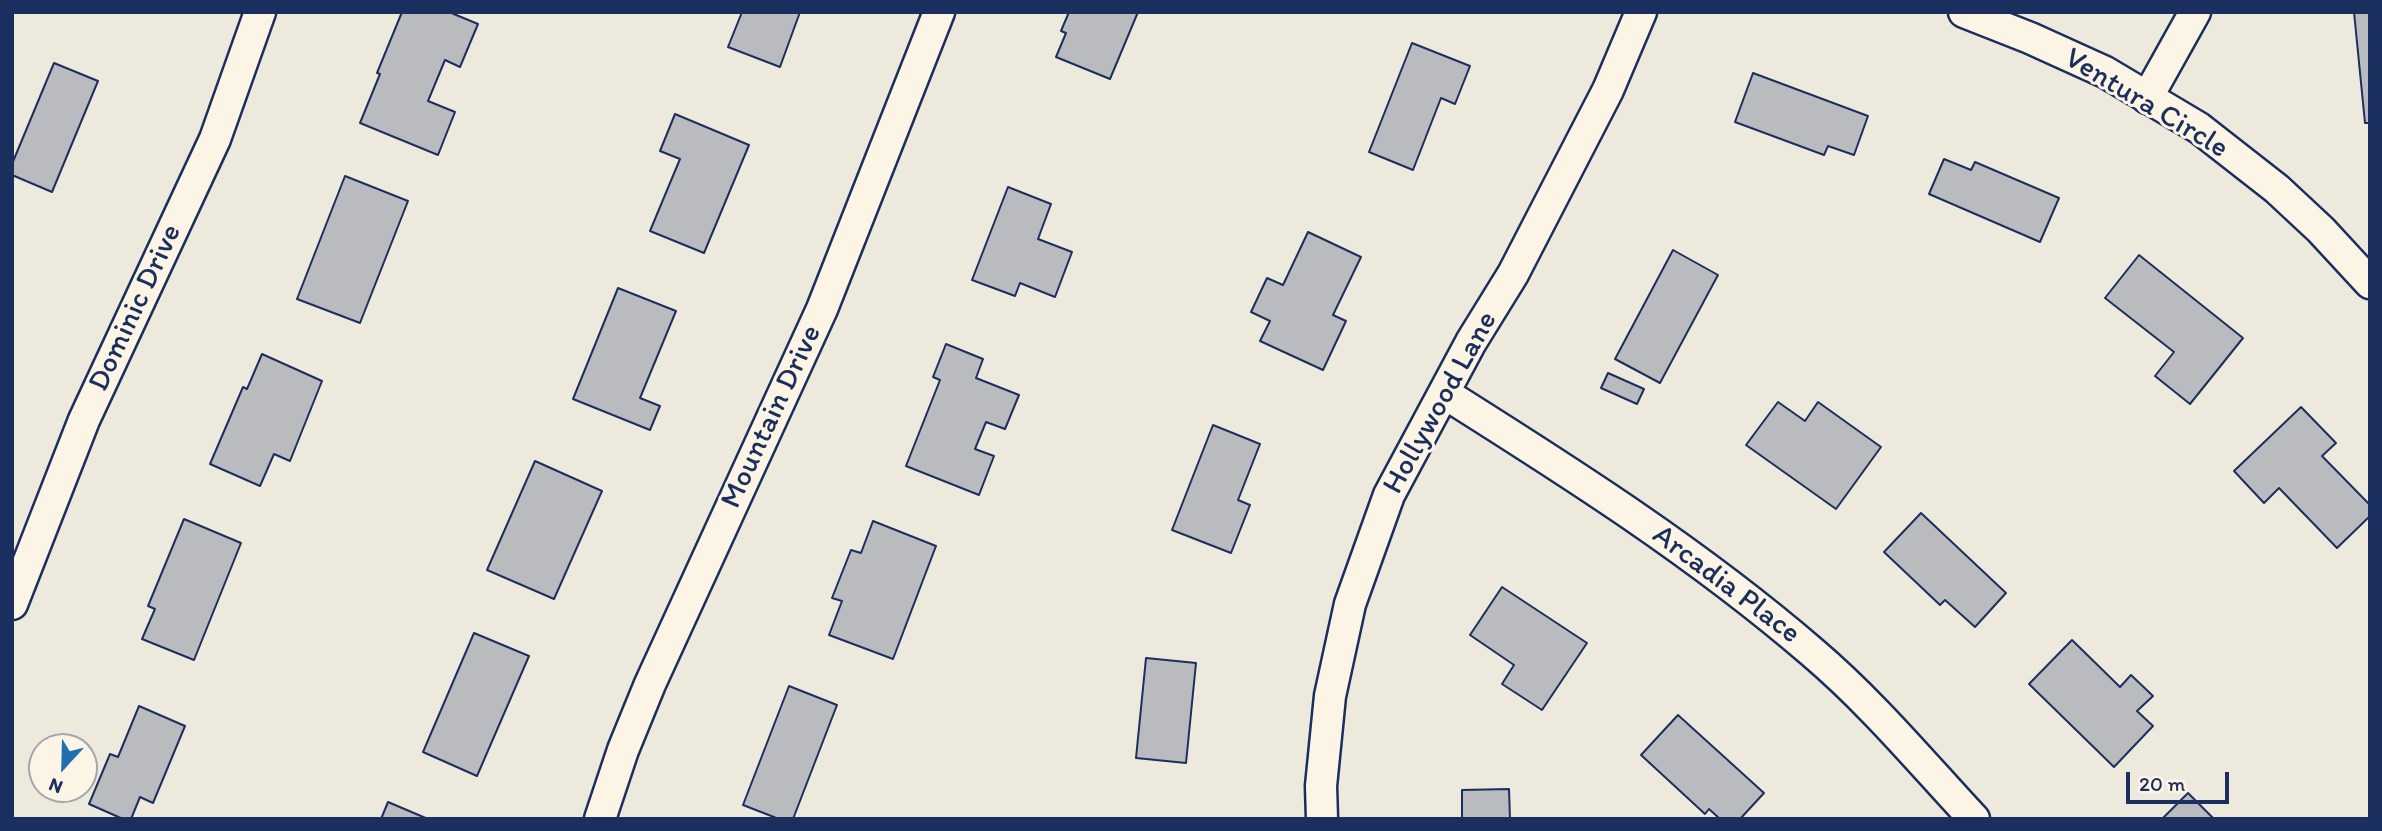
<!DOCTYPE html>
<style>
body{margin:0}
#map{position:relative;width:2382px;height:831px;overflow:hidden;background:#eee9dd;font-family:Itim,sans-serif}
canvas{display:block}
.frame{position:absolute;inset:0;border:14px solid #1b2f5e;pointer-events:none}
.north{position:absolute;left:28px;top:733px;width:70px;height:70px;box-sizing:border-box;background:#fcf5e5;border:2px solid #a2a6af;border-radius:50%;rotate:202deg;font-size:19px;font-weight:700;line-height:28px;text-align:center;color:#1b2f5e}
.north::after{content:'';display:block;margin:auto;width:24px;height:32px;background:#1f6fb2;clip-path:polygon(50% 0,100% 100%,50% 72%,0 100%)}
.scale{position:absolute;left:2126px;top:772px;width:103px;height:32px;box-sizing:border-box;border:4px solid #1b2f5e;border-top:0;padding-left:9px;font-size:21px;line-height:24px;white-space:nowrap;color:#1b2f5e;-webkit-text-stroke:5px #fcf5e5;paint-order:stroke}
</style>
<div id="map">
<canvas width="2382" height="831"></canvas>
<div class="frame"></div>
<div class="north">N</div>
<div class="scale">20 m</div>
</div>
<script>
const context = document.querySelector('canvas').getContext('2d');
context.lineJoin = 'round';
function paint(path, color) { context.fillStyle = color; context.fill(path, 'evenodd'); }
function stroke(path, color, width, dash) { context.strokeStyle = color; context.lineWidth = width; context.lineCap = dash ? 'butt' : 'round'; context.setLineDash(dash || []); context.stroke(path); }
function drawText(font, color, halo, rows, align = 'center') {
  context.font = font + ' Itim,sans-serif'; context.lineWidth = 6; context.setLineDash([]); context.textBaseline = 'middle'; context.strokeStyle = halo; context.fillStyle = color; for (const [text, x, y, turn = 0] of rows) {
    context.save(); context.translate(x, y); context.rotate((+turn || 0) * Math.PI / 180); context.textAlign = isNaN(turn) ? turn : align; if (halo) context.strokeText(text, 0, 0); context.fillText(text, 0, 0); context.restore();
  }
}
const building = new Path2D(`
 M402 12H449L478 24 460 67 445 60 428 101 455 112 438 155 360 123 380 74 377 73Z
 M742 12H800L780 67 728 47Z
 M1069 12H1138L1110 79 1056 57 1066 33 1061 31Z
 M2354 12H2370V123H2365Z
 M1412 43 1470 66 1455 104 1441 98 1413 170 1369 152Z
 M54 63 98 81 52 192 12 175V164Z
 M1753 73 1868 116 1854 155 1828 146 1824 155 1735 122Z
 M675 114 749 145 704 253 650 231 680 159 660 151Z
 M1944 159 1971 170 1975 162 2059 198 2040 242 1929 194Z
 M345 176 408 201 360 323 297 299Z
 M1008 187 1051 204 1038 239 1072 252 1055 297 1020 283 1015 296 972 280Z
 M1308 232 1361 257 1333 315 1346 321 1323 370 1260 341 1270 321 1251 312 1267 278 1283 285Z
 M1673 250 1718 275 1660 383 1615 359Z
 M2139 255 2243 338 2190 404 2155 376 2174 352 2105 298Z
 M618 288 676 311 640 398 660 406 650 430 573 399Z
 M946 344 983 359 976 378 1019 395 1005 429 986 422 975 449 994 456 979 495 906 466 940 380 933 377Z
 M262 354 322 381 290 461 274 454 260 486 210 464 243 387 247 389Z
 M1608 373 1644 389 1637 404 1601 388Z
 M1778 402 1805 421 1818 402 1881 447 1836 509 1746 445Z
 M2301 407 2336 443 2322 456 2370 505V516L2337 548 2279 488 2264 503 2234 471Z
 M1213 425 1260 444 1238 500 1250 505 1231 553 1172 530Z
 M535 461 602 491 554 599 487 570Z
 M1921 513 2006 593 1975 627 1945 600 1940 605 1884 552Z
 M184 519 241 543 194 660 142 639 155 609 148 606Z
 M873 521 936 546 893 659 829 635 842 601 832 598 851 550 861 553Z
 M1502 587 1587 643 1542 710 1502 684 1514 665 1470 635Z
 M474 633 529 656 477 776 423 752Z
 M2072 640 2120 687 2131 675 2153 696 2137 711 2153 726 2114 767 2029 684Z
 M1146 658 1196 663 1186 763 1136 758Z
 M789 686 837 705 793 819H779L743 805Z
 M139 706 185 726 153 803 140 797 131 819H123L89 804 110 754 118 757Z
 M1678 715 1764 793 1740 819H1720L1709 809 1705 814 1641 755Z
 M1509 789 1510 819H1462V790Z
 M2188 793 2214 819H2162Z
 M388 802 428 819H381Z`);
paint(building, '#babbbe');
stroke(building, '#1b2f5e', 2);
const street = new Path2D(`
 M1964 12 2030 38 2105 72 2199 128 2277 189 2321 230 2370 283
 M2147 98 2195 12
 M1444 393C1571 473 1697 553 1812 652 1871 702 1921 762 1974 819
 M12 604 84 420 215 139 260 12
 M600 819 623 750 650 684 822 309 939 12
 M1322 819 1321 786 1330 696 1350 604 1389 495 1471 342 1513 274 1608 90 1641 12`);
stroke(street, '#1b2f5e', 35);
stroke(street, '#fcf5e5', 30);
drawText('30px', '#1b2f5e', '#fcf5e5', [
 ["Ventura Circle",2146,104,31],
 ["Dominic Drive",136,308,-65],
 ["Hollywood Lane",1441,403,-61],
 ["Mountain Drive",772,417,-65],
 ["Arcadia Place",1726,585,37]
]);
</script>
